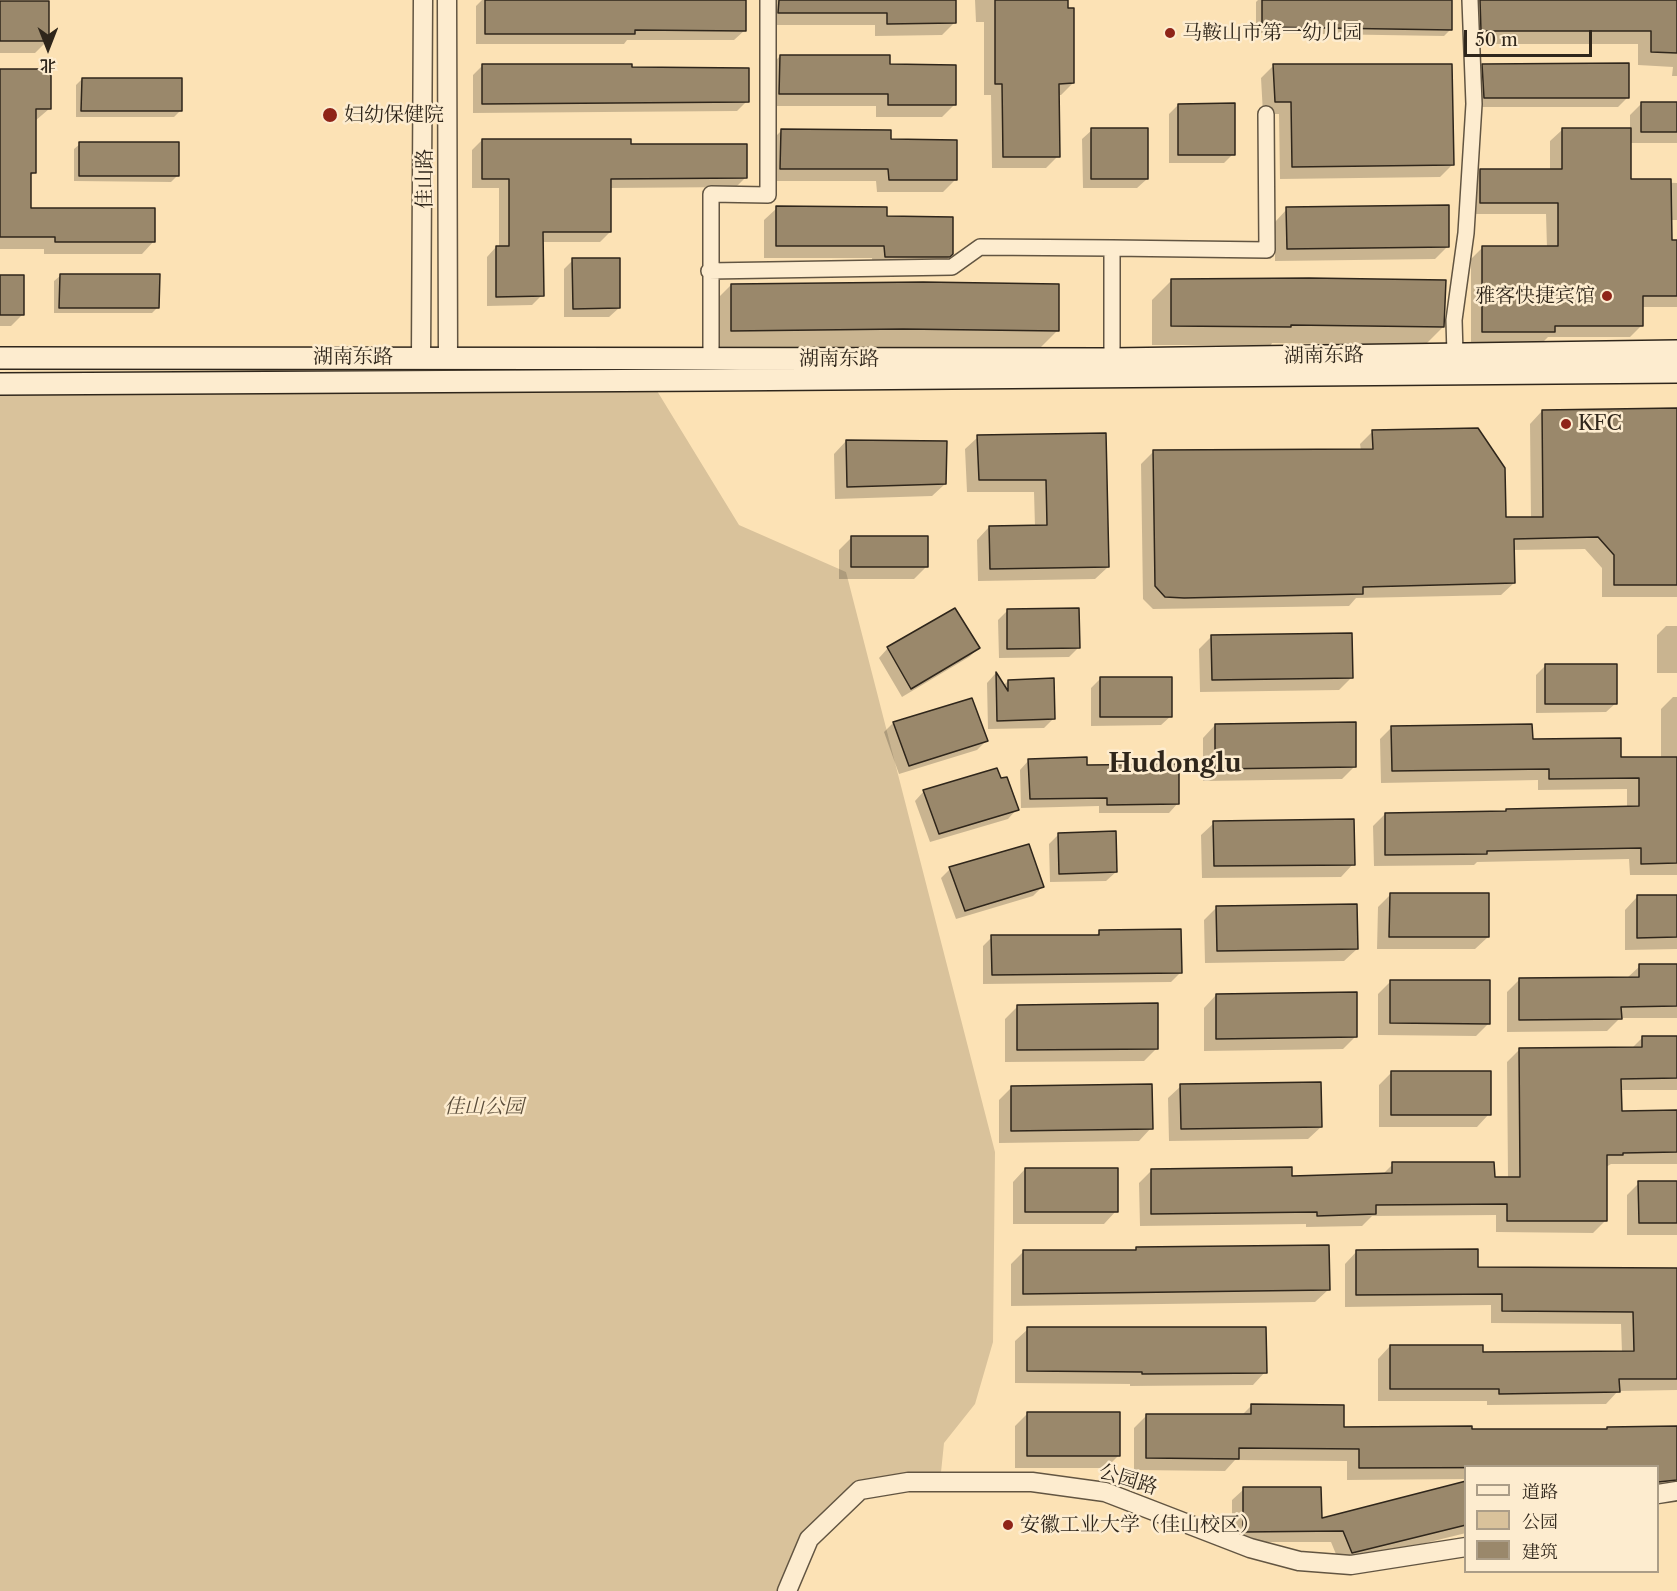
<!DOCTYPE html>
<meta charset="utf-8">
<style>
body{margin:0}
#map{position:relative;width:1677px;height:1591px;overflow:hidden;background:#fce2b5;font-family:"Libre Caslon Text","Noto Serif SC",serif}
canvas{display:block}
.legend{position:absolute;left:1464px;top:1465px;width:195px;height:108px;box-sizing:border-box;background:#fdeccf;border:2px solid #ab9d87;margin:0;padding:8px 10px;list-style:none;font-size:18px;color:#2f261b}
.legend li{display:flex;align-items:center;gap:12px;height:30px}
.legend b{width:30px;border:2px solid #ab9d87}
.north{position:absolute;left:18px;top:18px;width:60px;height:60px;-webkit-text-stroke:4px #fdeccf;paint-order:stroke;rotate:180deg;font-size:16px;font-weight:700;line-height:24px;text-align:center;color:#2f261b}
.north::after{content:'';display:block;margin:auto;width:21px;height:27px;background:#2f261b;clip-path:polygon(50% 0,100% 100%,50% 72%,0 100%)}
.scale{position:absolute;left:1464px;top:30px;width:128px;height:27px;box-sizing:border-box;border:3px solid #2f261b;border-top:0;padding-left:8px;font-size:18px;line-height:21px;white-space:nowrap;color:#2f261b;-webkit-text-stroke:4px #fdeccf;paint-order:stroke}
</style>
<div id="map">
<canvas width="1677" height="1591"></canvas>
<ul class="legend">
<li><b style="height:8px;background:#fdeccf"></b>道路</li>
<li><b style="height:16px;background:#d9c29b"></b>公园</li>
<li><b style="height:16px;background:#9a886b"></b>建筑</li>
</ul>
<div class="north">北</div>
<div class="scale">50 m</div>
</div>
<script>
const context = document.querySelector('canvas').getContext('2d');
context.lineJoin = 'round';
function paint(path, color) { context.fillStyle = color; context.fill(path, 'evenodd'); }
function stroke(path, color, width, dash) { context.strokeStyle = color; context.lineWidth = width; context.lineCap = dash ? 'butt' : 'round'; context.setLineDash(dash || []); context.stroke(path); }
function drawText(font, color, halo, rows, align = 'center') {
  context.font = font + ' "Libre Caslon Text","Noto Serif SC",serif'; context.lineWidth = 5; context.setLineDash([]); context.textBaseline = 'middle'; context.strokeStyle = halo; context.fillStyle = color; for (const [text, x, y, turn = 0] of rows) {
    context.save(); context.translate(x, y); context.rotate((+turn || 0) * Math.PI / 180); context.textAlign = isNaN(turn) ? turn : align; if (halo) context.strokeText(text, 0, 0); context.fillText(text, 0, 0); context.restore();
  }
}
paint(new Path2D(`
 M651 381 739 525 846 572 995 1152 993 1342 975 1404 944 1443 940 1482 860 1490 808 1538 787 1591H0V384Z`), '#d9c29b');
paint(new Path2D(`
 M482 0H745V30L734 40H627L624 44H476V6Z
 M767 0H954V23L942 35 875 36V25H766Z
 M975 0H1067L1073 83 1061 95H1058V156L1046 168H992L991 95H984V22H976Z
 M1258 0H1452L1451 29 1444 36 1256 33V2Z
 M1468 0H1677V76H1672L1673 67 1638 65V44H1468Z
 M0 2 48 40 35 53H0Z
 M780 56 888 66 955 104 942 117H876V106H767L768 69Z
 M483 65 631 69 747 101 737 111 473 113V75Z
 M1274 65 1453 164 1440 177 1280 179 1279 114H1263L1261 78Z
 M1483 65 1627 98 1618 107H1475L1474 75Z
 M0 71 49 109 35 121V172L29 177V209L154 241 142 254H44V249H0Z
 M82 79 180 111 174 117H76V85Z
 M1642 103 1677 104V143H1629V181L1677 183V220H1670L1671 241H1677V307H1641L1642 325 1630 337H1548L1542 343H1471V259L1483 247 1547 248 1546 214H1469V182L1480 170H1550V141L1562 130H1630V115Z
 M1178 105 1233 154 1224 163H1169V114Z
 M1092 130 1147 179 1137 188H1083L1082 139Z
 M781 131 889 140 956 179 943 192H877L876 181H768L769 143Z
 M482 140 630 145 746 177 736 187 610 188V232L600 242H542V295L532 305 487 306V257L496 247H499V188H472V150Z
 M80 144 177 176 171 182 74 181V149Z
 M777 208 886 218 952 254 939 267 873 269 872 258H764V220Z
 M1287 209 1448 246 1435 259 1275 261V222Z
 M573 260 619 308 609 317H564V269Z
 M0 276 23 314 11 326H0Z
 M60 276 158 307 152 313H54V281Z
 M1171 281 1443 327 1424 346 1272 343 1271 345H1152V300Z
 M731 285 1057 331 1038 350 712 349V304Z
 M1677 410V597H1602V568L1585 549 1513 550 1514 583 1501 595 1356 598 1349 606 1153 609 1143 599 1141 464 1154 451H1361L1360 444 1373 431 1504 519 1531 518 1530 424 1542 411Z
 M1105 434 1108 567 1095 579 978 581 977 540 989 527H1035L1034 492H967L965 449 978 437Z
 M846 441 945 484 932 496 835 499 834 454Z
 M851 538 927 566 914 579H839V550Z
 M1008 610 1078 648 1069 657 999 658 998 620Z
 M1666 626H1677V673H1657V635Z
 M1212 636 1351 678 1339 690 1200 692 1199 649Z
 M888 648H979L969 657 902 697 879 658Z
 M1545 666 1616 703 1606 712 1536 713V675Z
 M995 674 1003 686 1008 681 1054 718 1044 728 988 729 987 683Z
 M1100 679 1171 716 1161 725 1091 726V688Z
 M1673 697H1677V875H1630L1629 859 1477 862 1474 865 1374 866 1373 826 1385 814 1504 813 1506 810 1627 808V789L1538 790V780L1381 783 1380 739 1392 727 1531 740 1620 759 1661 758V709Z
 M972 700 986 741 977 750 899 774 884 732 893 723Z
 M1215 725 1355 766 1342 779 1203 781V738Z
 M1029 760 1085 766 1178 803 1169 813H1099V806L1021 808 1020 770Z
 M924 791 1017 809 1008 819 930 842 915 801Z
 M1214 823 1353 864 1341 877 1202 878 1201 835Z
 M1059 834 1116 872 1106 881 1050 882 1049 844Z
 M950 869 1043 886 1033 896 956 919 941 878Z
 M1390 895 1488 937 1475 949H1377L1378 907Z
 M1637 897H1677V949L1625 950V910Z
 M1217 907 1357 949 1344 961 1205 963 1204 920Z
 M1100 932 1180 973 1171 982 983 984V946L992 937 1095 936Z
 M1677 965V1018H1620L1607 1031 1507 1032V992L1520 979 1627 978 1640 966Z
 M1391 981 1489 1023 1476 1036 1378 1035V994Z
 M1216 995 1356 1036 1343 1049 1204 1051V1008Z
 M1017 1007 1157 1048 1144 1061 1005 1062V1019Z
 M1642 1038H1677V1090H1620V1112H1677V1164H1611L1606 1167V1220L1593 1233 1496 1232V1215L1372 1216 1362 1226 1306 1227V1224L1140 1226 1139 1183 1152 1170 1291 1177 1382 1175 1393 1164 1493 1178H1508L1507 1062 1520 1049 1632 1048Z
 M1392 1072 1489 1114 1477 1127H1379V1085Z
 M1181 1086 1321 1127 1308 1139 1169 1141 1168 1098Z
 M1012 1087 1151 1128 1139 1141 999 1143V1100Z
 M1025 1169 1116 1211 1104 1224H1013V1182Z
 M1639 1183H1677V1235H1627V1195Z
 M1137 1249 1328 1290 1315 1302 1011 1306V1264L1024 1251H1134Z
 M1357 1251 1476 1268 1677 1269V1390L1618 1391 1606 1404 1487 1405V1401H1378V1359L1390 1346 1481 1354 1622 1353 1621 1324 1491 1323V1305L1345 1307V1264Z
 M1028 1329 1265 1372 1253 1385 1130 1386V1384L1015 1383V1341Z
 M1251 1406 1342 1429 1606 1431 1677 1428V1494L1658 1493V1466H1466V1479L1347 1480V1461L1235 1460 1225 1471 1134 1470V1428L1146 1416H1241Z
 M1028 1413 1119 1455 1106 1468H1015V1426Z
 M1466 1483V1533L1340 1564 1331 1542H1232V1500L1244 1489 1320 1520Z`), '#0003');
const building = new Path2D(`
 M485 0H746V31L635 30V34H485Z
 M779 0H956V23L887 24V13H778Z
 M995 0H1068V8H1074V83L1059 84 1060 157H1003L1002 84H995Z
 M1262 0H1452V30L1262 27Z
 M1480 0H1677V53L1651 52V31H1481Z
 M0 1H49V41H0Z
 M780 55H890V64L956 65V105H888V94H779Z
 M1629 63V98H1484L1482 64Z
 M482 64H632V67L749 68V102L482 104Z
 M1273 64H1452L1454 165 1292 167 1291 102H1275Z
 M0 69H51V109H36V173H31V208H155V242H55V237H0Z
 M82 78H182V111H81Z
 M1641 102H1677V132H1641Z
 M1235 103V155H1178V104Z
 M1091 128H1148V179H1091Z
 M1562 128H1631V179H1671L1672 240H1677V296H1643V326H1555V332H1482V246H1558V203H1480V169H1562Z
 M781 129 891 130V139L957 140V180H889L888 169H780Z
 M482 139H631V144H747V178L611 179V232H543L544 296 496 297V246H509V179H482Z
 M79 142H179V176H79Z
 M1449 205V247L1287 249 1286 207Z
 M776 206 887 207V216L953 217V254L950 257H885L884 246H776Z
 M572 258H620V308L573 309Z
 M60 274H160L159 308H59Z
 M0 275H24V315H0Z
 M1309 278 1446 280 1444 327 1291 325V327L1171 326V279Z
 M923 282 1059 284V331L903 329 731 331V284Z
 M1677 408V585H1614V555L1598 537 1514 539 1515 583 1363 587V594L1184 598 1165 597 1155 586 1153 450 1373 449 1372 430 1478 428 1505 468 1506 517H1543L1542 410Z
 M1106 433 1109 567 990 569 989 526 1047 525 1046 480H979L977 435Z
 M846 440 947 441 946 484 847 487Z
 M851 536H928V567H851Z
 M955 608 980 648 911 689 887 647Z
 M1079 608 1080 648 1007 649V609Z
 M1352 633 1353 678 1212 680 1211 635Z
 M1545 664H1617V704H1545Z
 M996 672 1008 691V680L1054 678 1055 719 997 721Z
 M1100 677H1172V717H1100Z
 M972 698 988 741 909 766 893 722Z
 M1356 722V767L1215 769V724Z
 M1532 724 1533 739 1621 738V757H1677V863L1641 864V848L1487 851V854L1385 855V813L1506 811V809L1639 806V778L1549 779V769L1392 771 1391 726Z
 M1087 757V765L1179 764V804L1107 805V798L1030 799 1028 759Z
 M997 768 1001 778 1007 777 1019 810 939 834 923 790Z
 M1354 819 1355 865 1214 866 1213 821Z
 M1116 831 1117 872 1059 874 1058 833Z
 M1029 844 1044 887 965 911 949 867Z
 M1390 893H1489V937H1389Z
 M1637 895H1677V937L1637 938Z
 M1357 904 1358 949 1217 951 1216 906Z
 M1181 929 1182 973 992 975 991 935H1099V930Z
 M1639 964H1677V1006L1621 1007 1622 1019 1519 1020V978L1639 977Z
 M1390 980H1490V1024L1390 1023Z
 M1357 992V1037L1216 1039V994Z
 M1158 1003V1049L1017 1050V1005Z
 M1642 1036H1677V1078L1621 1079 1622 1111 1677 1110V1152L1623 1153V1155H1607V1221H1507V1204L1376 1205V1214L1317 1216V1212L1151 1214V1169L1292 1167V1176L1392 1173V1162H1494L1495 1177H1520L1519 1048 1642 1047Z
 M1391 1071H1491V1115H1391Z
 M1321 1082 1322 1127 1181 1129 1180 1084Z
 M1152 1084 1153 1129 1011 1131V1086Z
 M1025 1168H1118V1212H1025Z
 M1638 1181H1677V1223H1639Z
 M1329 1245 1330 1290 1023 1294V1250H1136V1247Z
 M1478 1249V1267L1677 1268V1379H1619L1620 1392 1499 1394V1389H1390V1345H1483V1352L1634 1351 1633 1312 1502 1311V1294L1356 1295V1250Z
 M1027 1327H1266L1267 1373 1142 1374V1372L1027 1371Z
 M1251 1404 1344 1405V1427L1472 1426V1429H1607V1427L1677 1426V1480L1658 1482V1467L1359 1468V1449L1239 1448V1459L1146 1458V1414H1251Z
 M1027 1412H1120V1456H1027Z
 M1466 1481V1525L1352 1553 1343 1531 1243 1532V1487H1321L1322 1518Z`);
paint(building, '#9a886b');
stroke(building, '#2f261b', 1.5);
const minor = new Path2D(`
 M1112 248 1267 250 1266 114
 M709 271 952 267 980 247 1112 248V359
 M1455 354 1454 320 1466 233 1474 104 1470 0
 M711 359V194L768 195V0`);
const tertiary = new Path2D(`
 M447 0 448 358
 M421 357 423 0
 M1658 1494 1677 1491
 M787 1591 809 1539 860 1490 908 1482H1032L1105 1492 1250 1548 1299 1561 1351 1565 1466 1547`);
const secondary = new Path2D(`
 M0 358 1112 359 1677 351
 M0 384 710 380 1677 372`);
stroke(minor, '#625542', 18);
stroke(tertiary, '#625542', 21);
stroke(secondary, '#2f261b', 24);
stroke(minor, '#fdeccf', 15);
stroke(tertiary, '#fdeccf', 18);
stroke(secondary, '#fdeccf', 21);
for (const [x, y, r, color] of [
 [1170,33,6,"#8f2418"],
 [330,115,8,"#8f2418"],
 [1607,296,6,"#8f2418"],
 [1566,424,6,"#8f2418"],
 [1008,1525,6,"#8f2418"]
]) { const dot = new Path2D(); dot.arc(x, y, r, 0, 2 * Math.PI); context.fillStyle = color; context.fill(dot); stroke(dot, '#fdeccf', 2); }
drawText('20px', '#2f261b', '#fdeccf', [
 ["马鞍山市第一幼儿园",1182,33],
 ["妇幼保健院",344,115],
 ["雅客快捷宾馆",1595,296,"right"],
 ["KFC",1578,424],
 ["安徽工业大学（佳山校区）",1020,1525]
], 'left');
drawText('20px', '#2f261b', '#fdeccf', [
 ["佳山路",425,179,-90],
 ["湖南东路",1324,356,-1],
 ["湖南东路",353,357],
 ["湖南东路",839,359],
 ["公园路",1128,1480,17]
]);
drawText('italic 20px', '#5a4d3b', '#fdeccf', [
 ["佳山公园",484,1107]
]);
drawText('bold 26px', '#2f261b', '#fdeccf', [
 ["Hudonglu",1175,764]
]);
</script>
